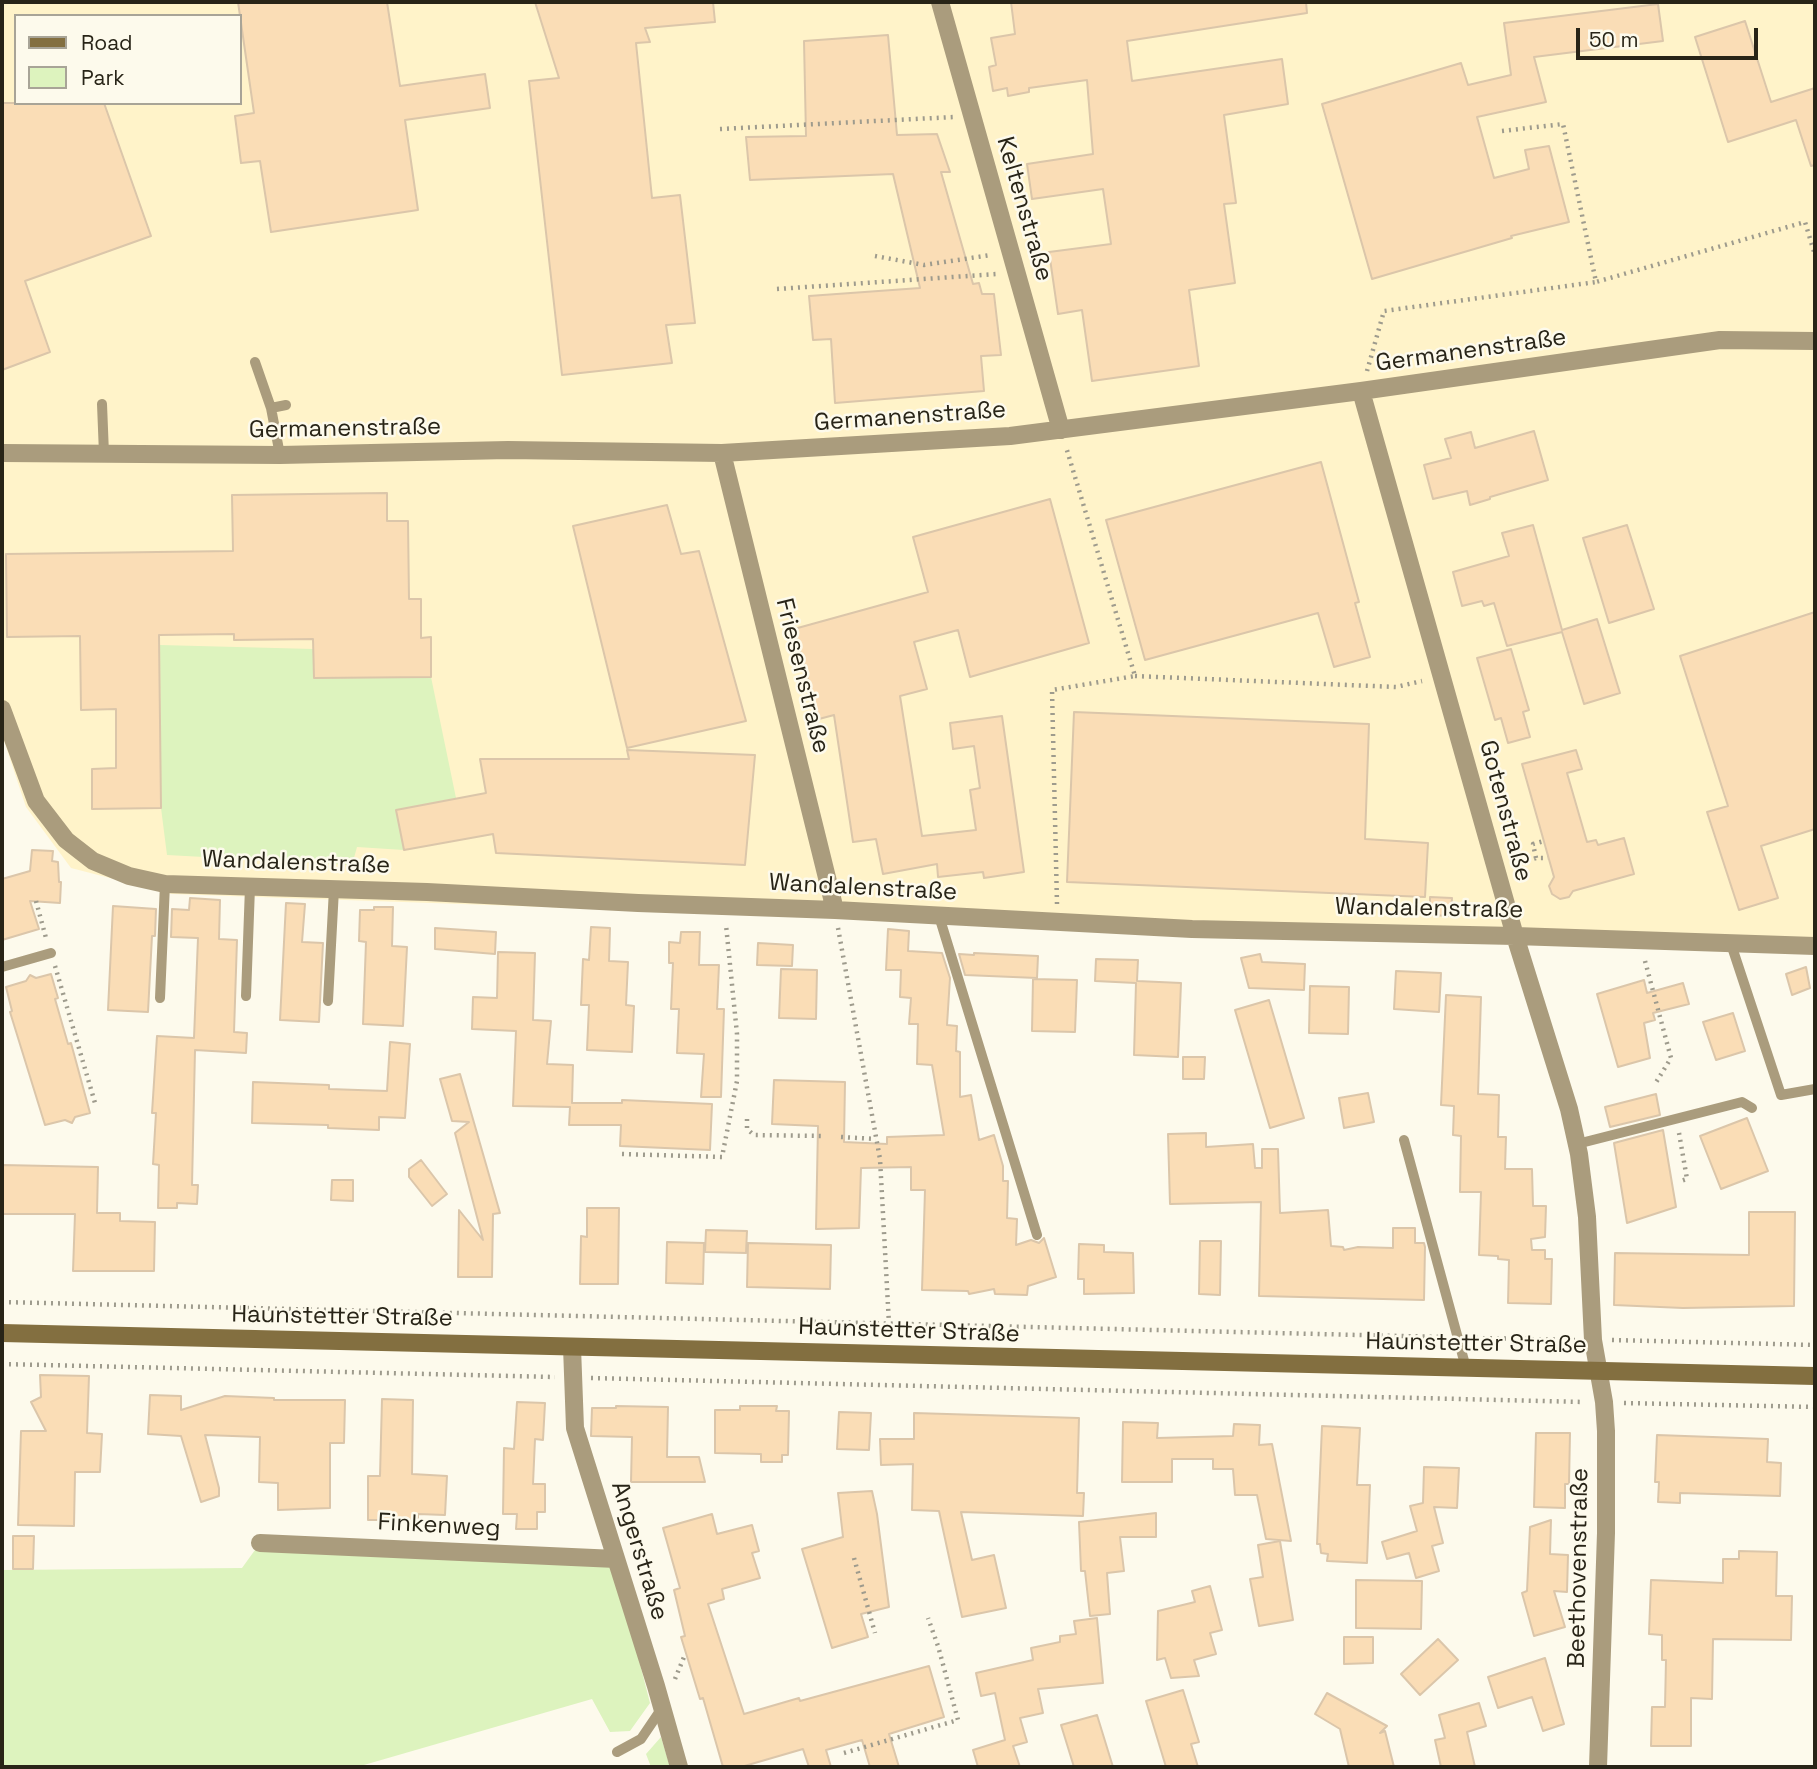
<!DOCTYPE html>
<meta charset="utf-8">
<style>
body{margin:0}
#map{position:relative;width:1817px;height:1769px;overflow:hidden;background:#fdfaec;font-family:"Space Grotesk",sans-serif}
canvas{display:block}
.frame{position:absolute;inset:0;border:4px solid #282417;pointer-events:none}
.legend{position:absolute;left:14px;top:14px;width:228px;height:91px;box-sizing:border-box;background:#fdfaec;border:2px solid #a8a497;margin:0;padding:9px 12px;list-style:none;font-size:21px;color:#282417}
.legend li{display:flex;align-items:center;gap:14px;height:35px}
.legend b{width:35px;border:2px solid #a8a497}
.scale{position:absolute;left:1576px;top:28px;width:182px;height:32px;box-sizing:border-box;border:4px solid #282417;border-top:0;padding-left:9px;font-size:21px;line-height:24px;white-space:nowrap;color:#282417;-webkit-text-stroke:5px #fdfaec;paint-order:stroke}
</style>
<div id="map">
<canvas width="1817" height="1769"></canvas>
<div class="frame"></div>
<ul class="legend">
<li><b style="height:9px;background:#836f40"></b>Road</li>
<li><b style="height:19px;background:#ddf3be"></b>Park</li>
</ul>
<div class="scale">50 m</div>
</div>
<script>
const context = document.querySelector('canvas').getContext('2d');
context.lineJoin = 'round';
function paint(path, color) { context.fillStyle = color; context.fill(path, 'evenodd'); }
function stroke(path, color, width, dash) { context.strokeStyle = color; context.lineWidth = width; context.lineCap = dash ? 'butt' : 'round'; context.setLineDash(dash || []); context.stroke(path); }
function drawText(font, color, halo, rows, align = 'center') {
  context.font = font + ' "Space Grotesk",sans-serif'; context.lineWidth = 5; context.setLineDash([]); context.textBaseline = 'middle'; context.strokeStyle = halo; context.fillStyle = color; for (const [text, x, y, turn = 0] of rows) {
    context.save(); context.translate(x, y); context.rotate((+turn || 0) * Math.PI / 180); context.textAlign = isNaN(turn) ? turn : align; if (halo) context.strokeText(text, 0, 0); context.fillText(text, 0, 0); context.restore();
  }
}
paint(new Path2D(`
 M2 2H1815V951L172 894 71 868 26 807 2 735ZM16 16H240V103H16Z`), '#fff3c9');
paint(new Path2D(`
 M160 645 314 649 315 678 431 677 456 798 396 810 404 850 357 847 352 865 167 855 161 808Z
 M260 1543 614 1563 650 1703 630 1731 610 1732 592 1699 357 1767H2V1570L242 1568Z
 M661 1737 670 1767H651L646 1754Z`), '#ddf3be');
const building = new Path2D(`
 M238 2H387L400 86 485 74 490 108 405 120 418 210 271 232 260 161 241 163 235 116 254 113Z
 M535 2H713L715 22 645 28 650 42 636 43 652 198 680 195 695 323 666 325 672 363 562 375 529 81 559 78Z
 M1011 2H1306L1307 13 1127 41 1132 81 1282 59 1288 104 1224 115 1236 203 1224 204 1235 283 1189 290 1199 366 1092 381 1082 310 1058 314 1049 252 1111 244 1103 189 1032 199 1027 164 1093 154 1087 80 1029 88V92L1008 96 1007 88 993 91 989 67 996 65 991 38 1015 34Z
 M1658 4 1663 41 1534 57 1546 102 1477 117 1494 178 1529 169 1525 150 1549 146 1569 222 1511 236 1512 238 1372 279 1322 104 1461 63 1468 85 1511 75 1504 23Z
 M1745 21 1771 102 1815 88V165L1811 166 1796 120 1728 142 1695 37Z
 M888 35 897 135 937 134 950 172H941L973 284 979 283 982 294H994L1001 355 981 356 984 391 835 403 831 339 813 340 809 296 920 288 893 174 750 180 746 137 806 136 804 41Z
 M2 103H104L151 236 25 281 50 352 2 370Z
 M1534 431 1548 480 1490 497V499L1470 505 1467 491 1433 499 1424 465 1451 458 1445 439 1471 432 1475 448Z
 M1321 462 1359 602 1355 603 1370 657 1334 667 1318 613 1145 660 1106 520Z
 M387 493V521H408L409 599H421V638L431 637V677L314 678 313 639 234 640V634L159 635 161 808 92 809V769L116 768V709L81 710 80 636 7 637 6 554 233 551 232 495Z
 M1050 499 1089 643 970 677 958 630 914 642 927 689 900 696 922 836 976 830 970 790 980 788 974 746 953 749 950 723 1002 716 1024 872 984 878 983 872 938 877 937 864 883 874 876 839 853 842 834 715 819 719 794 629 928 592 913 537Z
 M667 505 681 554 699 551 746 721 627 748 573 526Z
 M1533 525 1562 630 1597 619 1620 693 1584 704 1562 632 1507 646 1494 603 1484 606 1482 601 1462 606 1453 572 1509 556 1502 533Z
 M1627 525 1654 609 1609 623 1583 538Z
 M1815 612V829L1761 846 1778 898 1739 910 1707 812 1728 806 1680 656Z
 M1511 649 1529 710 1523 712 1530 737 1508 743 1501 718 1495 720 1477 658Z
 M1074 712 1369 724 1365 839 1428 843 1425 897 1067 882Z
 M627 750 755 755 745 865 496 853 493 834 404 850 396 810 486 793 480 759H629Z
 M1576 750 1582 769 1567 773 1587 842 1596 840 1598 845 1624 838 1634 874 1573 891 1569 897 1560 899 1552 894 1549 886 1554 877 1522 764Z
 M32 850 53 851 52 861 58 862 59 882H61L60 903 30 901 39 929 2 940V879L30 871Z
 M1430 897 1452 898 1451 916 1430 915Z
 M190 898 220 900 219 939 237 940 234 1032 247 1033 246 1053 195 1050 192 1185H198L197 1204 177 1203V1208H158L159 1165 153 1164 156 1113H152L157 1036 194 1038 198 938 171 937 172 909 189 910Z
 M286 903 305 904 302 942 323 943 319 1022 280 1020Z
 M113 906 156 909 155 936H152L148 1012 108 1010Z
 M374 907H393L392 946 407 947 403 1026 363 1024 366 942 359 941 360 910H374Z
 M591 927 610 928 609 961 628 962 626 1005 634 1006 632 1052 587 1050 589 1005H581L583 959 589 960Z
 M435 928 496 932 495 954 435 949Z
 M888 929 909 931 908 951 942 953 950 978 947 1025 957 1026 956 1051 960 1052V1097L971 1095 979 1140 994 1135 1003 1166V1181H1008L1007 1218 1017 1219 1016 1245 1031 1240 1039 1243 1044 1238 1056 1277 1028 1286 1027 1295 995 1294 994 1289 969 1294 968 1291 922 1290 925 1190H911V1167L861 1168 859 1228 816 1229 818 1126 772 1124 774 1080 845 1082 844 1142 887 1144V1137L944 1135 932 1065 917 1064 918 1024H909L911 998 900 997 901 970H886Z
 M681 932H700L699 965H719L717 1009H724L721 1097H701L704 1054 677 1053 679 1009H671L673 963H669V942L680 943Z
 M758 943 793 945 792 966 757 965Z
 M498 952 535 953 533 1020 551 1021 547 1064 573 1065 572 1103H622V1100L712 1104 710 1150 620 1146 621 1125H569L570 1107 513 1106 516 1031 472 1029 473 997 497 998Z
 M974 953 1038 956 1037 978 965 975 959 954 974 955Z
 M1260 954 1262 962 1305 964 1304 990 1249 988 1241 958Z
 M1096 959 1138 960 1137 981 1181 983 1178 1057 1134 1055 1136 983 1095 981Z
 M1806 967 1810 988 1792 995 1786 974Z
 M781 969 817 970 816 1019 779 1018Z
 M1396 971 1441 973 1439 1012 1394 1009Z
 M51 974 58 998 55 999 68 1044 71 1043 90 1113 75 1117 72 1123 65 1120 45 1125 10 1012 12 1011 6 987 26 981 30 975 36 978Z
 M1033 979 1077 980 1075 1032 1032 1031Z
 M1644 980 1647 993 1683 983 1689 1004 1653 1013 1655 1020 1644 1023 1650 1058 1618 1067 1597 994Z
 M1310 986 1349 987 1348 1034 1309 1033Z
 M1446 995 1481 997 1478 1094 1499 1095 1498 1137H1506L1505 1169H1532L1533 1206H1546L1545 1237 1531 1239 1532 1250H1545V1259H1552L1551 1304 1508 1303 1509 1260 1498 1259V1256L1479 1255 1481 1192H1460L1461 1136 1453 1135 1454 1106 1441 1105Z
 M1269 1000 1304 1118 1270 1128 1235 1010Z
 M1733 1013 1745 1051 1716 1060 1703 1022Z
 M390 1042 410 1044 405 1118 379 1117V1130L328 1128V1125L252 1123 253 1082 329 1085V1089L387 1091Z
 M1183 1057H1205L1204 1079H1183Z
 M460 1074 500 1213 493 1214 492 1277H458L459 1210 483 1240 455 1133 469 1122 452 1121 440 1079Z
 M1368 1093 1374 1122 1344 1128 1339 1098Z
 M1656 1094 1660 1115 1610 1127 1605 1107Z
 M1747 1118 1768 1171 1721 1189 1700 1136Z
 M1663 1130 1676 1207 1627 1223 1614 1143Z
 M1206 1133V1147L1253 1144 1255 1168H1262V1149H1278L1280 1213 1328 1210 1331 1246 1343 1247 1344 1250 1358 1247 1393 1248V1228H1415V1243H1424L1425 1247 1424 1300 1259 1296 1261 1202 1170 1204 1168 1134Z
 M421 1160 447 1194 432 1206 409 1177V1169Z
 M2 1165 98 1167 97 1213H120V1221L155 1222 154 1271H73L75 1214H2Z
 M332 1180H353V1201L331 1200Z
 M587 1208H619L618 1284H580L581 1236 587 1237Z
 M1749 1212H1795L1794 1306 1683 1308 1614 1305 1615 1253 1749 1255Z
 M706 1230 747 1231 746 1253 705 1252Z
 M1200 1241H1221L1220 1295 1199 1294Z
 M667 1242 704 1243 703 1284 666 1283Z
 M748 1243 831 1245 830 1289 747 1287Z
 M1079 1244 1104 1245V1252L1133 1253 1134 1293 1084 1294V1279H1078Z
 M40 1375 89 1376 87 1433 102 1434 100 1472H75L74 1526 18 1525 21 1431H46L31 1402 41 1397Z
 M150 1395 181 1396V1410L225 1396 274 1398V1400H345L344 1443H330V1508L278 1510V1483L259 1482 260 1437 205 1435 219 1488V1496L201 1502 181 1436 148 1434Z
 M382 1399 413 1400 412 1474 447 1476 445 1515 418 1514V1520H368V1476H380Z
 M517 1402 545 1403 543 1440 535 1439 533 1484H545V1512H537V1529H516L517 1514H503L504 1448 514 1449Z
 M616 1406 668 1407 667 1457H699L705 1482H631L632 1437 591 1436 592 1408H616Z
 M740 1406H777L776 1411H789L788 1455H782V1462H761V1454L715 1453V1410H740Z
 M839 1412 871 1413 869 1450 837 1449Z
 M914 1413 1079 1418 1077 1493H1084L1083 1516 961 1512 972 1560 994 1555 1006 1608 962 1617 939 1511 912 1510 913 1464 881 1465 880 1439H914Z
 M1123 1422 1158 1423 1157 1438 1233 1436 1234 1424 1260 1425 1259 1445 1272 1444 1291 1541 1266 1539 1257 1495H1235L1233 1469H1213V1459H1172V1482H1122Z
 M1322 1426 1360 1428 1357 1485H1370L1367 1563 1327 1561 1328 1554 1321 1553 1320 1544H1317Z
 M1536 1433H1570L1569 1484H1565V1508L1534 1507Z
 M1657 1435 1768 1439 1767 1462 1781 1463 1780 1496 1680 1493V1503L1658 1502 1659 1482H1655Z
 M1424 1467 1459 1468 1457 1508 1434 1507 1443 1543 1432 1546 1439 1571 1416 1578 1409 1553 1387 1559 1382 1542 1417 1531 1410 1506 1423 1503Z
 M872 1491 877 1514 889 1607 861 1614 868 1637 832 1648 802 1549 843 1537 838 1493Z
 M1156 1513V1537H1120L1124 1571 1107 1573 1110 1614 1090 1616 1085 1571H1081L1079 1522Z
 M712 1514 717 1534 752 1525 759 1551 752 1553 760 1578 722 1589 724 1599 708 1604 744 1714 799 1698 800 1701 929 1666 944 1717 889 1734 899 1767H870L862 1740 826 1750 831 1767H809L803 1749 741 1767H723L703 1698 700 1699 681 1637 685 1636 674 1590 680 1588 663 1528Z
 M1551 1520 1550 1554 1568 1555 1567 1592 1554 1591 1565 1627 1534 1636 1522 1593 1527 1591 1530 1527Z
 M13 1536H34L33 1569H13Z
 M1280 1541 1293 1620 1259 1626 1250 1579 1263 1577 1258 1545Z
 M1739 1551 1777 1552 1776 1596H1792L1791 1640 1713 1639 1712 1699 1691 1698V1746H1651L1652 1707H1665L1666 1660H1662V1635L1649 1634 1651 1580 1723 1583V1559H1739Z
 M1356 1580 1422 1581 1421 1629 1356 1628Z
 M1210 1586 1222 1630 1210 1633 1216 1654 1194 1660 1199 1676 1171 1678 1165 1658 1157 1660 1158 1611 1195 1602 1192 1591Z
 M1097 1618 1103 1683 1038 1689 1043 1713 1020 1718 1027 1742 1013 1746 1020 1767H978L973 1750 1005 1740 995 1693 981 1696 976 1673 1033 1660 1031 1648 1060 1642V1636L1076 1634 1074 1621Z
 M1344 1637H1373V1663L1344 1664Z
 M1438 1639 1458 1660 1420 1695 1401 1674Z
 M1545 1658 1564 1724 1543 1731 1532 1697 1498 1708 1488 1677Z
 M1183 1690 1199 1742 1191 1744 1198 1767H1166L1146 1701Z
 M1327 1693 1387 1726 1380 1733 1385 1731 1394 1767H1349L1340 1729 1315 1714Z
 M1479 1703 1486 1726 1467 1732 1475 1767H1441L1435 1740 1445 1738 1439 1715Z
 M1097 1715 1113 1767H1074L1061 1725Z`);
paint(building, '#faddb6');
stroke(building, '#dbc6aa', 2);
stroke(new Path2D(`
 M720 129 954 117
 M1502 131 1563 124 1596 282 1805 222 1815 255
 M875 256 924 265 991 255
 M777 289 997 274
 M1367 371 1384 311 1596 282
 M1135 676 1396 687 1422 681
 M1536 858 1533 844 1544 841
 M1514 865 1536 858H1548
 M36 901 46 938
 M1057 904 1052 690 1135 676 1066 447
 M838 928 880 1159 889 1324
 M1645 961 1671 1058 1655 1084
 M55 966 95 1103
 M747 1119V1129L754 1135 824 1136
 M1679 1133 1687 1179 1681 1181
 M841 1137 876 1139
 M622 1154 722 1157 737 1081V1034L726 925
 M2 1302 1442 1337
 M1476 1338 1575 1340
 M1612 1340 1815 1345
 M2 1364 555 1377
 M591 1378 1583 1402
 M1624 1403 1815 1407
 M854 1558 875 1633
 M675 1679 684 1657 687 1656
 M844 1753 958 1720 938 1646 928 1618`), '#9e9b8d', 4.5, [2, 5]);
stroke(new Path2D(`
 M255 362 271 408 280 455
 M102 404 104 454
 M271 408 286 405
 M939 916 1037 1235
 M1731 944 1781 1095 1815 1089
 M2 967 51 953
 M246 996 250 887
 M160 998 165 884
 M328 1001 334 889
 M1404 1140 1466 1368
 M1577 1144 1742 1102 1752 1108
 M617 1752 641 1739 662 1708`), '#aa9c7d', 10);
stroke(new Path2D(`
 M940 2 1061 430
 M1361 391 1515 936 1569 1109 1579 1154 1587 1217 1593 1340 1604 1402 1606 1431V1533L1598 1767
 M2 453 280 455 508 450 722 453 1010 436 1361 391 1720 340 1815 341
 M722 453 835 910
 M2 709 36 801 66 840 93 861 129 876 165 884 427 892 638 903 835 910 1192 929 1515 936 1815 946
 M572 1347 575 1428 656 1686 679 1767
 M260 1543 616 1559`), '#aa9c7d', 18);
stroke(new Path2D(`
 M2 1333 1815 1376`), '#836f40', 18);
drawText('24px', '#282417', '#fdfaec', [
 ["Keltenstraße",1024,209,74],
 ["Germanenstraße",1471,351,-8],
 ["Germanenstraße",910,417,-4],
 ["Germanenstraße",345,429,-1],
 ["Friesenstraße",802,676,76],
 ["Gotenstraße",1505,811,75],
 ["Wandalenstraße",296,863,2],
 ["Wandalenstraße",863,888,3],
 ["Wandalenstraße",1429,909,1],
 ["Haunstetter Straße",342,1317,1],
 ["Haunstetter Straße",909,1331,2],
 ["Haunstetter Straße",1476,1344,1],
 ["Finkenweg",439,1526,3],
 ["Angerstraße",639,1551,73],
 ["Beethovenstraße",1579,1568,-89]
]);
</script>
